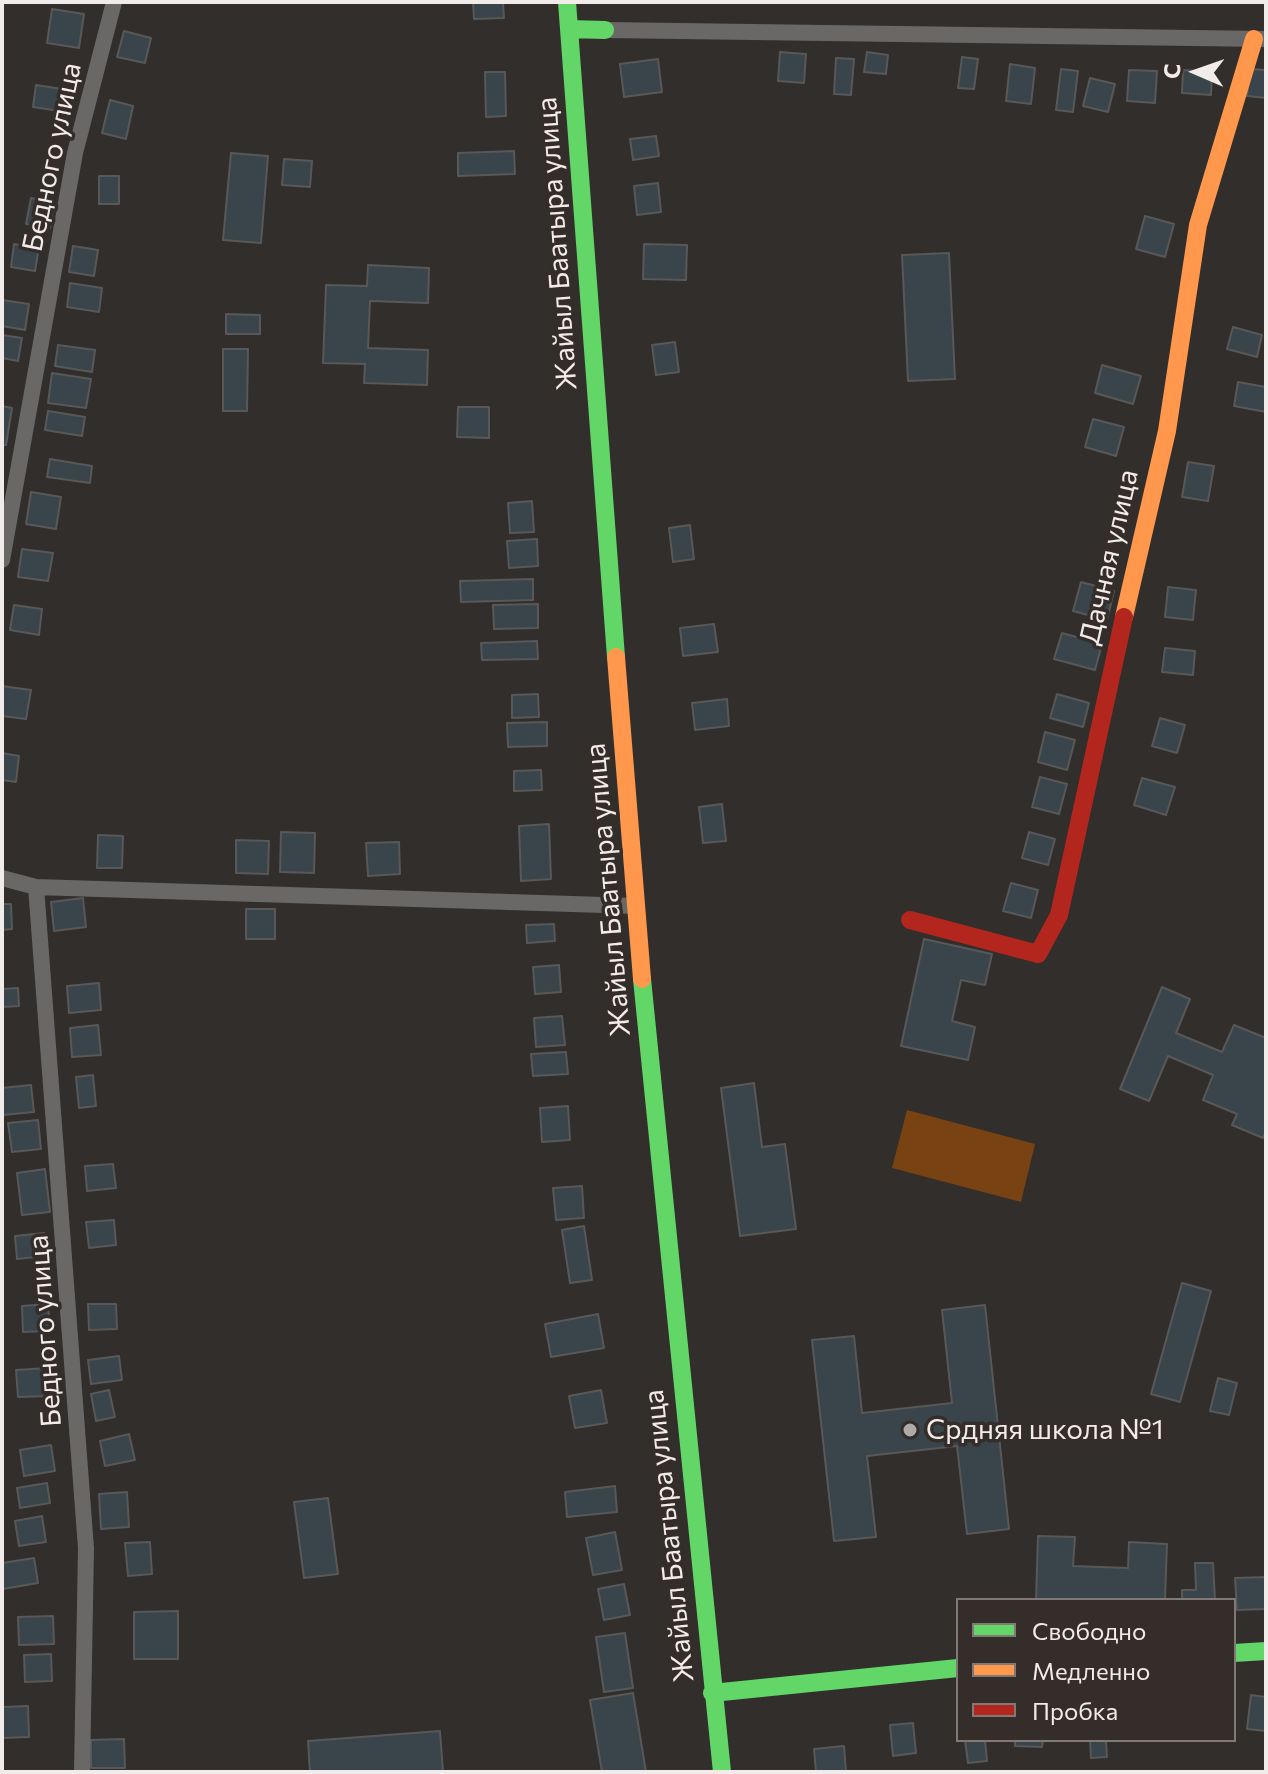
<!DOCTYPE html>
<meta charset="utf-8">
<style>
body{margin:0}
#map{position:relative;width:1268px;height:1774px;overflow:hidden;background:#312e2c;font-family:Commissioner,sans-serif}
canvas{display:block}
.frame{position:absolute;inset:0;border:4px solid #f1ecea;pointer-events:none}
.legend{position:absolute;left:956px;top:1598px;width:280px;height:144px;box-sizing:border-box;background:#342d29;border:2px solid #807976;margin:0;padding:10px 14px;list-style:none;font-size:24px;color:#f1ecea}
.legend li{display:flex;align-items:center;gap:16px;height:40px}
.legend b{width:40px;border:2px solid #807976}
.north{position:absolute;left:1156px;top:32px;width:80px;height:80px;-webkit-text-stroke:6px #342d29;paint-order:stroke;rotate:272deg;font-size:22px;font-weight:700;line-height:32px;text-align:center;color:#f1ecea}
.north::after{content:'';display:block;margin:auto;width:28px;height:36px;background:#f1ecea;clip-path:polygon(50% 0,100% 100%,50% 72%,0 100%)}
</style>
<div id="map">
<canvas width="1268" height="1774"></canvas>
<div class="frame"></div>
<ul class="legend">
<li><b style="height:10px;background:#63d668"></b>Свободно</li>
<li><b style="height:10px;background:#ff974d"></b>Медленно</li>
<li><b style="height:10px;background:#b3261e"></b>Пробка</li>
</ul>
<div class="north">С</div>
</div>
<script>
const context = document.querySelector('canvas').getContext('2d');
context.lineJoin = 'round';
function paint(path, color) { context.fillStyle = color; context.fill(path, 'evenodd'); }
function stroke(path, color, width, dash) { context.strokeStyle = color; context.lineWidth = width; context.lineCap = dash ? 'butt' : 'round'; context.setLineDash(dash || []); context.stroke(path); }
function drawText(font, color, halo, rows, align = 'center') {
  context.font = font + ' Commissioner,sans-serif'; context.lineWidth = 7; context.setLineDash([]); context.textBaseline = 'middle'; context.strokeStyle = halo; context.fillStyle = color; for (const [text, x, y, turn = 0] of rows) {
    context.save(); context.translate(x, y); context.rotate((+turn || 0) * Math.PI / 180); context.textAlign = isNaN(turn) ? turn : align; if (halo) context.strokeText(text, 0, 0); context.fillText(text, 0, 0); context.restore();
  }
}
paint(new Path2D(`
 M907 1110 1035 1144 1021 1202 892 1168Z`), '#794213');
const building = new Path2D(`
 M473 2H503L504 18 474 19Z
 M52 9 84 14 79 48 47 43Z
 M124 31 151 38 145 63 117 57Z
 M780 52 806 54 804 83 778 81Z
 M867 52 888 55 886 74 864 72Z
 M962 57 978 59 974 89 958 88Z
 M836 58 854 59 851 95 834 94Z
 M658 59 662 92 624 97 620 64Z
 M1010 64 1035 68 1031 104 1006 101Z
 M1061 69 1078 71 1073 112 1056 110Z
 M1250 69 1266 70V98L1247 96Z
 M1129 70 1157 71 1155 103 1127 101Z
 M1183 70 1212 72 1211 95 1182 93Z
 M485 72H505L506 116 486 117Z
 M1090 78 1115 84 1108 112 1083 106Z
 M36 85 69 90 66 112 33 107Z
 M110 100 133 106 126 139 102 133Z
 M656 136 659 156 633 160 630 139Z
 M514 151 515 174 458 176V153Z
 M231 153 268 156 261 243 223 240Z
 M284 159 312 161 310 187 282 185Z
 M99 176H119V204H99Z
 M658 183 661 212 637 215 634 186Z
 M31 198 54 202 50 228 26 224Z
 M1145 216 1174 224 1165 257 1136 249Z
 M14 244 39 247 35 271 11 267Z
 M644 244 687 245 686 280 643 279Z
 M73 246 98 250 94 276 69 272Z
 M949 253 955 379 908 381 902 255Z
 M368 265 429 268 428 303 370 301 368 348 428 350 427 385 364 383 365 364 323 363 326 285 367 286Z
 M70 283 102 288 99 312 67 307Z
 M2 300 29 304 25 330 2 326Z
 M226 314 260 315V334H226Z
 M1233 327 1262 335 1257 357 1227 349Z
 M2 335 22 338 18 361 2 358Z
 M675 342 679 372 656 375 652 345Z
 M58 345 95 350 92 372 55 366Z
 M223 349H248L247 411H223Z
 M1102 365 1141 376 1133 404 1095 393Z
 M52 373 91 379 86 408 48 403Z
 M1238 382 1266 387V412L1234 406Z
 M2 406 12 408 6 445H2Z
 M458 407H489V438L457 437Z
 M48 411 85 417 82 436 45 430Z
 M1093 419 1124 427 1116 456 1085 447Z
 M50 459 92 466 90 483 47 477Z
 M1188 462 1214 466 1208 501 1182 497Z
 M31 492 61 497 56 529 26 524Z
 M532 501 534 532 510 533 508 503Z
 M690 525 694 559 673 562 669 528Z
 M537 539 538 566 509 568 507 541Z
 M22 549 53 553 48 581 18 577Z
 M533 579V600L461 602 460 581Z
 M1081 582 1114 591 1107 620 1073 611Z
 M1168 587 1196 590 1193 620 1165 617Z
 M538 604V628L494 629 493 605Z
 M14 605 42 609 39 635 10 630Z
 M714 624 718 652 683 656 680 628Z
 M1062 633 1102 644 1095 670 1054 659Z
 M537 641 538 659 482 660 481 643Z
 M1165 648 1195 651 1193 675 1162 672Z
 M2 686 31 690 26 719 2 716Z
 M538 694 539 717 512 718V695Z
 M1057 694 1089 703 1083 727 1050 718Z
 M727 699 729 726 695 730 692 703Z
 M1160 718 1185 725 1177 753 1152 746Z
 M547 722V746L508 747 507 723Z
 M1045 732 1075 740 1067 770 1038 762Z
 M2 753 19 756 16 782 2 780Z
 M541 770 542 790 514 791V771Z
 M1040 777 1067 784 1059 814 1032 807Z
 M1142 778 1175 787 1166 815 1134 805Z
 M722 804 726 841 703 843 699 807Z
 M549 824 551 879 521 881 519 826Z
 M281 832 315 833 314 873 280 872Z
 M1029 832 1055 839 1048 865 1022 858Z
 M98 835 123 836 122 868H97Z
 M236 840 269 841 268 874 236 873Z
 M399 842 400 874 368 876 366 843Z
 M1011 883 1038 890 1031 918 1003 911Z
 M83 898 86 927 54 931 51 902Z
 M2 904H11L12 929 2 930Z
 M246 909H275V939H246Z
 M554 924 555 941 527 943 526 925Z
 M924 939 992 954 985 985 961 980 952 1021 975 1027 968 1060 901 1046Z
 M559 965 561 992 535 994 533 967Z
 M99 983 101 1010 69 1013 67 986Z
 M1162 987 1190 999 1176 1033 1222 1052 1234 1025 1266 1038V1132L1263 1138 1232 1125 1237 1114 1203 1100 1213 1075 1168 1056 1149 1101 1120 1089Z
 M18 988 19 1006 2 1007V989Z
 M562 1016 565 1045 536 1047 534 1018Z
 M98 1025 101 1055 72 1057 70 1028Z
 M566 1052 568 1074 533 1076 531 1054Z
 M93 1075 96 1106 79 1108 76 1077Z
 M754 1083 762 1147 785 1144 796 1229 740 1236 721 1088Z
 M31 1085 34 1112 3 1115 2 1088Z
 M568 1106 570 1140 542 1142 540 1108Z
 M38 1120 41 1149 12 1152 8 1123Z
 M113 1164 116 1188 87 1191 85 1166Z
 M45 1169 50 1212 22 1215 17 1173Z
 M582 1186 584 1218 556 1220 553 1188Z
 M114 1220 116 1245 89 1248 86 1222Z
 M584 1226 592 1280 570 1283 562 1230Z
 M44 1233 46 1256 17 1259 15 1236Z
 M1182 1283 1211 1291 1180 1402 1151 1394Z
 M48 1304 50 1331 23 1332 22 1306Z
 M88 1304H116L117 1329 89 1330Z
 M985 1305 1009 1529 967 1534 957 1446 867 1456 876 1537 834 1541 812 1340 854 1336 862 1413 952 1403 942 1310Z
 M598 1314 604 1348 551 1357 545 1324Z
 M119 1356 122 1380 91 1384 88 1360Z
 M47 1368 48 1396 18 1397 16 1370Z
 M1218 1378 1237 1383 1229 1415 1210 1411Z
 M109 1390 115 1417 96 1421 91 1394Z
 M601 1390 607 1423 575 1428 569 1396Z
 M129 1434 135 1460 105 1466 100 1441Z
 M51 1445 55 1471 24 1476 20 1450Z
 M47 1483 50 1503 20 1508 17 1488Z
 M615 1486 617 1512 567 1517 565 1492Z
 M127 1492 129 1527 101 1529 99 1494Z
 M328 1498 338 1574 304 1578 294 1502Z
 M42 1516 46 1542 19 1546 15 1521Z
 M615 1532 622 1570 593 1575 586 1538Z
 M1038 1536 1075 1537 1073 1566 1128 1568 1129 1542 1167 1544 1165 1600H1036Z
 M150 1542 152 1574 128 1576 125 1543Z
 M34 1558 38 1583 3 1589 2 1563Z
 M1195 1563H1213L1215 1600H1182V1590H1196Z
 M1266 1577V1609L1237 1610 1235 1578Z
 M624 1584 630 1615 604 1620 598 1589Z
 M178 1611V1659H134V1612Z
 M53 1616 54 1644 19 1645 18 1617Z
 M625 1633 633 1688 604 1692 596 1637Z
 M51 1654 52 1681 25 1682 24 1655Z
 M633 1693 646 1772H602L590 1700Z
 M1251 1695 1266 1697V1731L1247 1729Z
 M28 1706 29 1737 2 1738V1707Z
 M913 1723 916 1753 893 1756 890 1725Z
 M440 1731 443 1772H310L308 1741Z
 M124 1739 125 1768H91V1740Z
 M965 1740H985L987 1761 968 1763Z
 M1015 1740H1043L1042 1747 1015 1746Z
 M1090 1740H1106L1107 1757 1091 1758Z
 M844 1746 846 1772H816L814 1749Z`);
paint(building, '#39454b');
stroke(building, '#585858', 2);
stroke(new Path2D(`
 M605 30 1266 39
 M2 560 75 153 114 2
 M2 878 36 887 635 906
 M36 887 86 1548 82 1772`), '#696867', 16);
stroke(new Path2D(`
 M567 2 616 657
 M569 29 605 30
 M642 979 722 1772
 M1234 1653 1266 1651
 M712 1693 958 1668`), '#63d668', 18);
stroke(new Path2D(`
 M1124 617 1167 431 1198 225 1254 39
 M616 657 642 979`), '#ff974d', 18);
stroke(new Path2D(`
 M910 920 1038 954 1059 915 1124 617`), '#b3261e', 18);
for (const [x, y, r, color] of [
 [910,1430,8,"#aeaaa8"]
]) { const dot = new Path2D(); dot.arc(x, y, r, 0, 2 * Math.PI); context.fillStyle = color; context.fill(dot); stroke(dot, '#342d29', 3); }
drawText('28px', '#f1ecea', '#342d29', [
 ["Бедного улица",52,157,-78],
 ["Жайыл Баатыра улица",557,244,-94],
 ["Дачная улица",1109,557,-77],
 ["Жайыл Баатыра улица",608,890,-95],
 ["Бедного улица",45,1331,-94],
 ["Жайыл Баатыра улица",669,1536,-96]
]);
drawText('28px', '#f1ecea', '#342d29', [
 ["Срдняя школа №1",926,1430]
], 'left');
</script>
